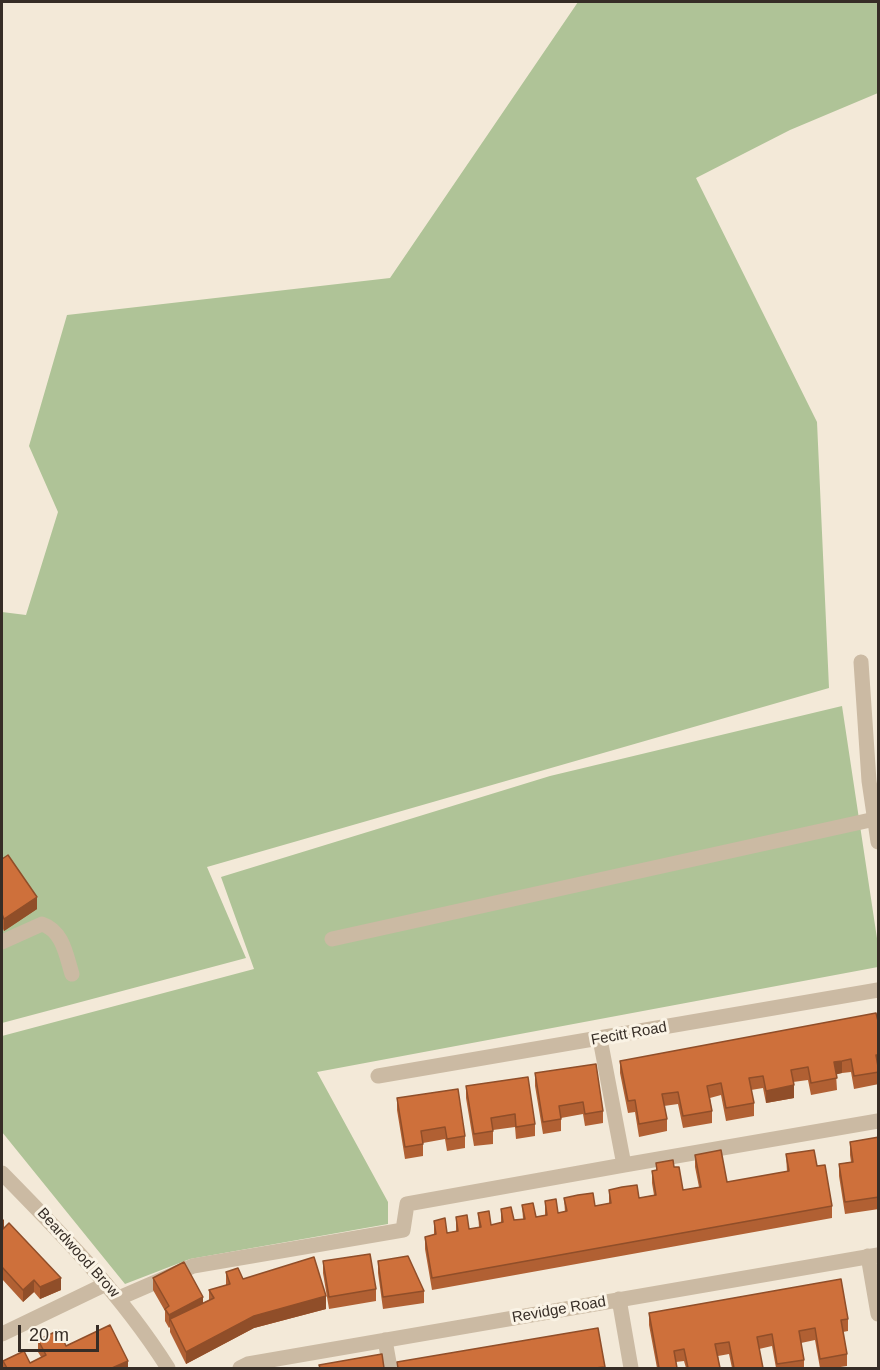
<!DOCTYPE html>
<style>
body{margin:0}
#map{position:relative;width:880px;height:1370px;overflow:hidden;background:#f3e9d8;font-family:Helvetica,sans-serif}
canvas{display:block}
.frame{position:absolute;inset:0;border:3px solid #362d26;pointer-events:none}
.scale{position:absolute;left:18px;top:1325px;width:81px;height:27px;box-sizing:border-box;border:3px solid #362d26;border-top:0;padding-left:8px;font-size:18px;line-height:21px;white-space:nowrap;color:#362d26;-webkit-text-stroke:4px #faf3e5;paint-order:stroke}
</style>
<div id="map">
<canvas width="880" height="1370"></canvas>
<div class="frame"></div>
<div class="scale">20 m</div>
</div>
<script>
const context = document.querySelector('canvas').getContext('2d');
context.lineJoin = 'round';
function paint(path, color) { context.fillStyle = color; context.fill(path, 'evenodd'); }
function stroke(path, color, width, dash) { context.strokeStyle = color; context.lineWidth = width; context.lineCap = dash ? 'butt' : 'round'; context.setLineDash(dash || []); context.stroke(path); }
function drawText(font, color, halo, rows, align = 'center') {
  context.font = font + ' Helvetica,sans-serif'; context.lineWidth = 6; context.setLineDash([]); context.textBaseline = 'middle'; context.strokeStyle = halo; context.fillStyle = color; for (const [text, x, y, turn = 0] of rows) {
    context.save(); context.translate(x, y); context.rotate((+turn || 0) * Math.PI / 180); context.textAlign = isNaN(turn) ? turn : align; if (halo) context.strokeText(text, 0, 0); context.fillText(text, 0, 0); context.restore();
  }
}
paint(new Path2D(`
 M578 2H878V93L790 130 696 178 817 422 829 688 207 867 246 958 2 1023V612L26 615 58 512 29 446 67 315 390 278Z
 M842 706 878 945V967L317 1072 388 1202V1224L190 1259 125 1284 2 1132V1036L254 969 221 877 550 776Z`), '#afc397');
stroke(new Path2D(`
 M332 939 875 819
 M2 942 42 924C63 931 66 955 72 974
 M624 1165 878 1121
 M119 1298 193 1266 403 1230 407 1204 624 1165 600 1039
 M2 1334 106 1284`), '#cbbaa3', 15);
stroke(new Path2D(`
 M861 662 869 781 878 842
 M378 1076 878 990
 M2 1173C62 1234 122 1295 168 1368
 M868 1256 878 1314
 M619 1299 631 1368
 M385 1340 390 1368
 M240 1368 248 1364 878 1255`), '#cbbaa3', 15);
paint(new Path2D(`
 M2 859 37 909 4 931 2 927Z
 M879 1025V1084L854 1089 851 1072 842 1073 836 1074 837 1090 811 1095 808 1080 793 1082 794 1098 766 1103 763 1088 751 1090 754 1103V1116L726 1121 721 1095 710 1098 712 1111V1123L683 1128 678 1104 664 1106 667 1119V1131L639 1137 635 1112 628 1113 620 1073V1061Z
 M535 1073 603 1111V1123L585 1126 583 1114 561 1118V1131L543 1134 535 1086Z
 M466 1086 535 1124V1136L516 1139 515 1127 493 1130V1144L474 1146 466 1098Z
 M397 1098 465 1136V1148L447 1151 445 1139 423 1143V1156L405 1159 397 1110Z
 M879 1137V1209L845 1214 839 1176V1164L851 1162 850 1155V1142Z
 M786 1154 817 1166 832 1206V1218L432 1290 425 1249V1237L434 1235V1221L447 1233 456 1231V1217L469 1229 479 1227 478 1213 491 1225 501 1223V1209L514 1220 523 1219 522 1205 536 1217 545 1215V1201L558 1213 565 1212 564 1198 595 1206 609 1204V1190L639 1198 654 1195 652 1183V1171L656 1170V1163L674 1167 683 1190 699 1187 695 1167V1155L727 1182 787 1172Z
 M2 1217 4 1228 61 1290 40 1299 34 1292 23 1302 2 1279Z
 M323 1261 376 1289V1301L329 1309 323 1273Z
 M378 1261 424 1291V1303L383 1309 378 1273Z
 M226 1272 243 1279 326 1309 254 1328 186 1364 170 1332V1327L169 1328 165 1321V1311L153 1290V1278L203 1303 209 1300V1290L226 1285Z
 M649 1313 848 1319V1331L843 1332 847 1354V1366L834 1368H820L815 1340 801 1343 804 1360V1368H776L772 1346 759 1349 763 1368H732L729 1354 718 1356 720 1368H686L684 1361 676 1362 677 1368H657L649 1325Z
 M38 1340 66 1346 128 1368H3V1361L30 1363 41 1357 38 1352Z`), '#b16033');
paint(new Path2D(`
 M37 897V909L4 931V919Z
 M842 1061V1073L834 1075V1062Z
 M794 1085V1098L766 1103V1091Z
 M4 1219V1231L2 1233V1221Z
 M61 1278V1290L40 1299V1287Z
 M34 1280V1292L23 1302V1290Z
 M326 1296V1309L254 1328 186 1364V1352L254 1316Z
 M203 1297V1309L170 1319 169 1328V1315Z
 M128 1361V1368H112Z`), '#904e29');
const building = new Path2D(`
 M8 855 37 897 4 919 2 914V859Z
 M876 1013 879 1025V1055H876L879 1072 854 1076 851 1059 842 1061 834 1062 837 1078 811 1083 808 1067 791 1070 794 1085 766 1091 763 1076 749 1078 754 1103 726 1108 721 1083 707 1086 712 1111 683 1116 678 1092 662 1094 667 1119 639 1124 635 1100 628 1101 620 1061Z
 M596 1064 603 1111 585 1114 583 1102 559 1106 561 1119 543 1122 535 1073Z
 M528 1077 535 1124 516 1127 515 1114 491 1118 493 1131 474 1134 466 1086Z
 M458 1089 465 1136 447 1139 445 1127 421 1131 423 1144 405 1147 397 1098Z
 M879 1137V1197L845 1202 839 1164 853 1162 850 1142Z
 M721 1150 727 1182 789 1171 786 1154 814 1150 817 1166 825 1165 832 1206 432 1278 425 1237 436 1234 434 1221 445 1218 447 1233 458 1231 456 1217 467 1215 469 1229 481 1227 478 1213 489 1211 491 1225 503 1222 501 1209 511 1207 514 1220 525 1219 522 1205 533 1203 536 1217 547 1215 545 1201 556 1199 558 1213 567 1211 564 1198 578 1195 593 1193 595 1206 611 1203 609 1190 622 1187 637 1185 639 1198 656 1195 652 1171 657 1170 656 1163 673 1160 674 1167H679L683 1190 701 1187 695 1155Z
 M9 1223 61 1278 40 1287 34 1280 23 1290 2 1267V1230Z
 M370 1254 376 1289 329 1297 323 1261Z
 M408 1256 424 1291 383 1297 378 1261Z
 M314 1257 326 1296 254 1316 186 1352 170 1319 214 1298 209 1290 230 1284 226 1272 238 1268 243 1279Z
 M184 1262 203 1297 169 1315 165 1309 169 1306 153 1278Z
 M841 1279 848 1319 841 1320 847 1354 820 1359 815 1328 799 1331 804 1360 777 1364 772 1334 757 1337 763 1368H734L729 1342 715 1344 720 1368H688L684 1349 674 1351 677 1368H659L649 1313Z
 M110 1325 128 1361 112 1368H7L3 1361 24 1351 30 1363 46 1355 38 1340 59 1330 66 1346Z
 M598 1328 605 1367 595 1368H398L397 1362Z
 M382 1354 384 1368H320L319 1365Z`);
paint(building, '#ce703b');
stroke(building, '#904e29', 1.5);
drawText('15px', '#362d26', '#faf3e5', [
 ["Fecitt Road",629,1034,-10],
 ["Beardwood Brow",78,1253,48],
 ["Revidge Road",559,1310,-10]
]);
</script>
